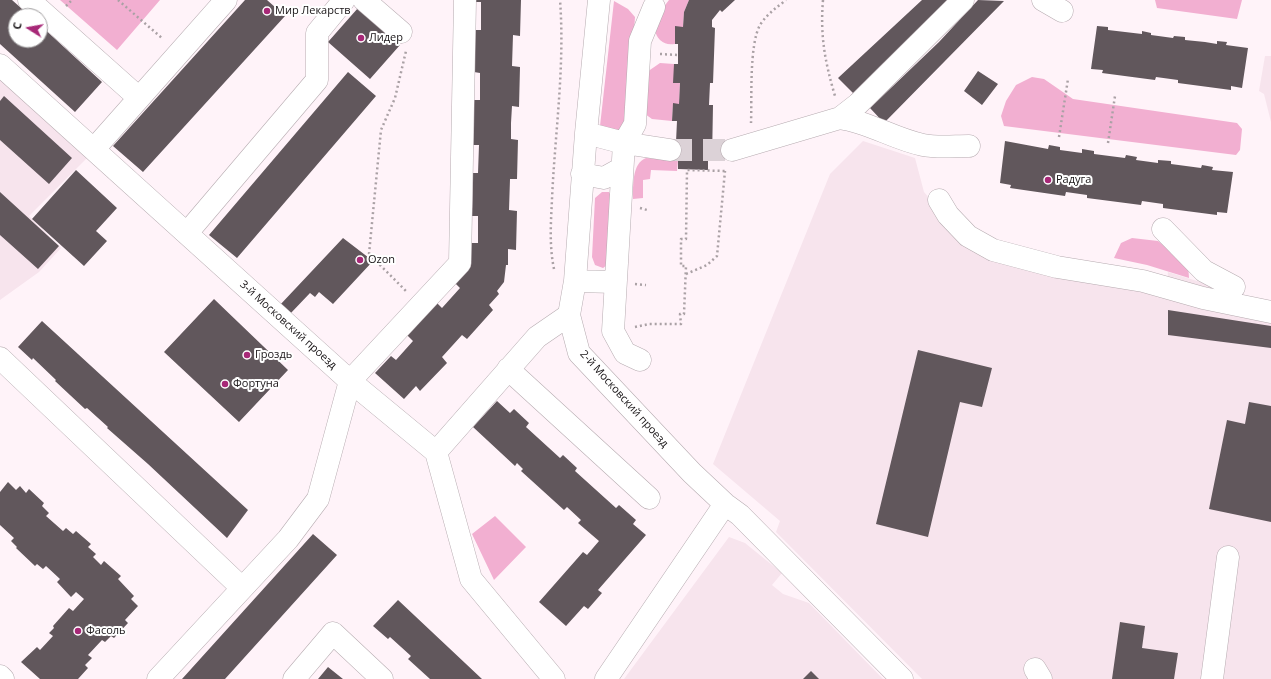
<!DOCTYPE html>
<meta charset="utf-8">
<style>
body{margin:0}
#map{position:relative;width:1271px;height:679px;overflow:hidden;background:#fff3f9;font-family:"Open Sans",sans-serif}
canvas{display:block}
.north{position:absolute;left:8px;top:8px;width:40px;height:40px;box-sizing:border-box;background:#fff;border:1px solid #a3a1a2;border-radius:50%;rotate:281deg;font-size:11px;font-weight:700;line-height:16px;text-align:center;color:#181416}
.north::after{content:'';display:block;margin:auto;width:14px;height:18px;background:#a72877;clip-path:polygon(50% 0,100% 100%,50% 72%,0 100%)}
</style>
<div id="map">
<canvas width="1271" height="679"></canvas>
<div class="north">С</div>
</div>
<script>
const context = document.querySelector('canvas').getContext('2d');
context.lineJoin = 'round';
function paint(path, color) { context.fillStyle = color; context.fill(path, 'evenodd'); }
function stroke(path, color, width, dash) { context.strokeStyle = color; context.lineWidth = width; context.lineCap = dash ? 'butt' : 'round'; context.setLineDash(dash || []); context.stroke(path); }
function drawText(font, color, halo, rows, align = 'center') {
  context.font = font + ' "Open Sans",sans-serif'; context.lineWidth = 4; context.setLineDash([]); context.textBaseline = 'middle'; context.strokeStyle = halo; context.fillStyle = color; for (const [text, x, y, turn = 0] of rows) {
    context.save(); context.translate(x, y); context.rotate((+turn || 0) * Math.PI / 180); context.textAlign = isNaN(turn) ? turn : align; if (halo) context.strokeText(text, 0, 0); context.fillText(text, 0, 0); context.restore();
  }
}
paint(new Path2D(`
 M1265 56H1271V122L1264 94 1259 91Z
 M0 79 88 157 29 216 61 248 39 272 0 300Z
 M863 141 915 158 924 192 967 241 1167 280 1168 272 1271 304V679H922L776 532 780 521 713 464 830 174Z
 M729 537 745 543 782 573 772 585 783 594 809 603 883 679H624Z`), '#f7e4ed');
paint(new Path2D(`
 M60 0H160L117 50Z
 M669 0H689L684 12 683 27H675V44C668 45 665 44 660 40 648 27 661 11 669 0Z
 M1155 0H1242L1237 19 1157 8Z
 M614 1 628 9 635 17 628 118 617 134 600 126Z
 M660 63 674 64 680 83 679 104H673L672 121 652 119 645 114 647 72Z
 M1032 77 1044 79 1073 99 1237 123 1242 129 1240 150 1236 155 1004 126 1001 116 1006 101 1016 85Z
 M646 158 678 160 677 171 651 170 650 179 643 180V198L633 199C633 186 632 163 646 158Z
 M602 192H609L613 200 610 263 603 268 595 265 592 257 595 198Z
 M1132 238 1158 241 1188 264 1189 278 1147 265 1114 258 1121 243Z
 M495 516 526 547 494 580 472 534Z`), '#f2afd1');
paint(new Path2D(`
 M0 0H12L30 16H16V40H40V25L102 82 75 112 0 44Z
 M245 0H267L285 16 143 172 113 146Z
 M475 0H521L520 36 513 35 512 66 520 67 519 107 512 106 511 123V139L518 140 517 179H510L509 210 517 211 516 250 508 249V265H506L504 282 497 291 499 294 489 305 493 310 467 339 462 335 442 357 447 363 420 391 416 386 404 399 375 373 391 356 396 360 413 341 407 335 437 303 442 308 460 288 455 283 471 265V243H478V216H472L473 173H478L479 145H473V100H480V73L474 72 475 30H481V2H475Z
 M689 0H735L722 12 720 10 712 20V27L715 28 713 83H710L709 105H713L712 160H708V170L678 169V160L671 159 676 142 677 121H672L673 103 679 104 680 83H673L674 64H678V44H675V26L683 27 684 12Z
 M922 0H953L856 96 838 78Z
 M978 0 1004 1 884 123 870 108 939 42Z
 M358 8 400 45 370 79 328 42Z
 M1097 26 1108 27V30L1142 34V31L1151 33V35L1173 38 1174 36 1185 37V40L1205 42 1217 44V41L1227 42 1226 45 1248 48 1242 88 1231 86V90L1178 83V80L1156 77 1155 80 1102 73 1103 70 1091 69Z
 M978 71 998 84 982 105 964 91Z
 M348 72 376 96 237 258 209 235Z
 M4 96 72 158 49 184 0 140V101Z
 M1005 141 1048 149 1049 145 1060 147V150L1082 153V149L1094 151V154L1125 158 1126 155 1137 157 1136 160 1158 163V160L1171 161V164L1201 168 1202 165 1213 167 1212 170 1233 172 1227 213 1217 212V215L1163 208V204L1142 201 1141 205 1087 198V195L1066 192 1065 196 1010 188 1011 185 1000 183Z
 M76 170 117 208 96 231 107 241 84 266 32 219Z
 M0 192 59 246 38 269 0 235Z
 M343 238 373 261 333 304 319 292 315 297 310 293 290 314 279 306Z
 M214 299 288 370 239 422 164 352Z
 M1168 310 1271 326V348L1168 335Z
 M42 321 248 510 227 538 148 464 107 428 108 427 87 408 85 409 55 381 56 380 33 358 32 360 18 347Z
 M918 350 992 368 982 407 960 402 928 537 876 524Z
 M497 401 510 413 514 409 529 423 526 427 560 458 563 455 577 468 575 471 616 508 619 505 636 520 633 524 646 535 598 590 602 593 588 609 584 606 566 626 539 602 583 552 587 555 599 541 578 523 581 520 567 507 564 510 521 471 523 469 517 463 515 466 473 427Z
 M1249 402 1271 406V522L1209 509 1227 420 1245 424Z
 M8 482 16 490 20 486 26 493 29 489 44 503 42 506 49 513 46 516 63 531 66 528 73 534 76 531 91 544 88 547 96 554 93 557 101 565 104 561 121 576 118 579 134 596 131 599 138 606 125 620 128 623 114 638 111 636 105 642 102 640 88 655 92 658 85 665 88 668 78 679H40L21 662 37 647 40 650 53 636 49 633 54 628 53 626 69 608 73 611 84 599 76 592 71 597 57 582 60 579 46 566 43 569 37 564 35 566 16 548 17 547 11 541 14 538 0 525V492Z
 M313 534 337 555 225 679H182Z
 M398 600 482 679H430L408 659 411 656 390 637 388 639 373 626Z
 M1120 622 1145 626 1142 648 1178 653 1174 679H1112Z
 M328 667 343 679H318Z
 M811 671 819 679H803Z`), '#61575c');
stroke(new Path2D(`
 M670 150H732`), '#dcd2d7', 22, [22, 11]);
const minor = new Path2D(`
 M29 0 139 98
 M364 0 401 32
 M599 0 586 133 575 281 569 315 579 353 692 473 725 504 740 515 902 679
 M1043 0 1062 11
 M0 65 350 381 436 452
 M840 118 858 104 963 0
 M586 133 624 143 670 150
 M94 149 226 0
 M732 150 840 118C869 122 894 139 923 145 937 148 954 146 969 146
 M582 174 604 178 622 168
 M939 200 948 215 968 236 993 250 1057 267 1143 281 1203 298 1271 312
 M1163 229 1204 271 1234 287
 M187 233 317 80V33L344 0
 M575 281 615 282
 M0 358 242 588
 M640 360 625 353 613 331 624 143 635 124 640 41 654 7
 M508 369 649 498
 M436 452 471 579 554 679
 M436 452 537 337 569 315
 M1035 669 1041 679
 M0 676 3 679
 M158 679 288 539 318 499 350 381 460 263 465 0
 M294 679 333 633 382 679
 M606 679 725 504
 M1212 679 1228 557`);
stroke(minor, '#b6abb0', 23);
stroke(new Path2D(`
 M118 0 163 39
 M823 0C820 36 825 62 835 96
 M66 6 72 0
 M660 54 678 55
 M751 123C752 99 749 45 760 25 767 14 776 8 786 0
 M1059 137 1068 79
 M1108 143 1115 96
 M640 208 647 210
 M369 254 381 130 395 98 406 51
 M369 254 406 291
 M554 269C549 245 551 222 552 199 555 132 565 67 560 0
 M686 274 707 265 717 256 725 171
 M635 284 646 285
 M635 327 649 324H681L680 314H684L686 266H681V239H686L687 170 725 171`), '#aaa1a5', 2.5, [2, 3]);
stroke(minor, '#fff', 22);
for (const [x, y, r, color] of [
 [267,11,4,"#a72877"],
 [361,38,4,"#a72877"],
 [1048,180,4,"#a72877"],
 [360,260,4,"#a72877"],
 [247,355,4,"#a72877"],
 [225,384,4,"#a72877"],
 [78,631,4,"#a72877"]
]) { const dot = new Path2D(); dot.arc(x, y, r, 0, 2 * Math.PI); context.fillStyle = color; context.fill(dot); stroke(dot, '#fff', 1.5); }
drawText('11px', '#181416', '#fff', [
 ["Мир Лекарств",275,11],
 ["Лидер",369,38],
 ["Радуга",1056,180],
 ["Ozon",368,260],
 ["Гроздь",255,355],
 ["Фортуна",233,384],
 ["Фасоль",86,631]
], 'left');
drawText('11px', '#181416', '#fff', [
 ["3-й Московский проезд",288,325,42],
 ["2-й Московский проезд",624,399,48]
]);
</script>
